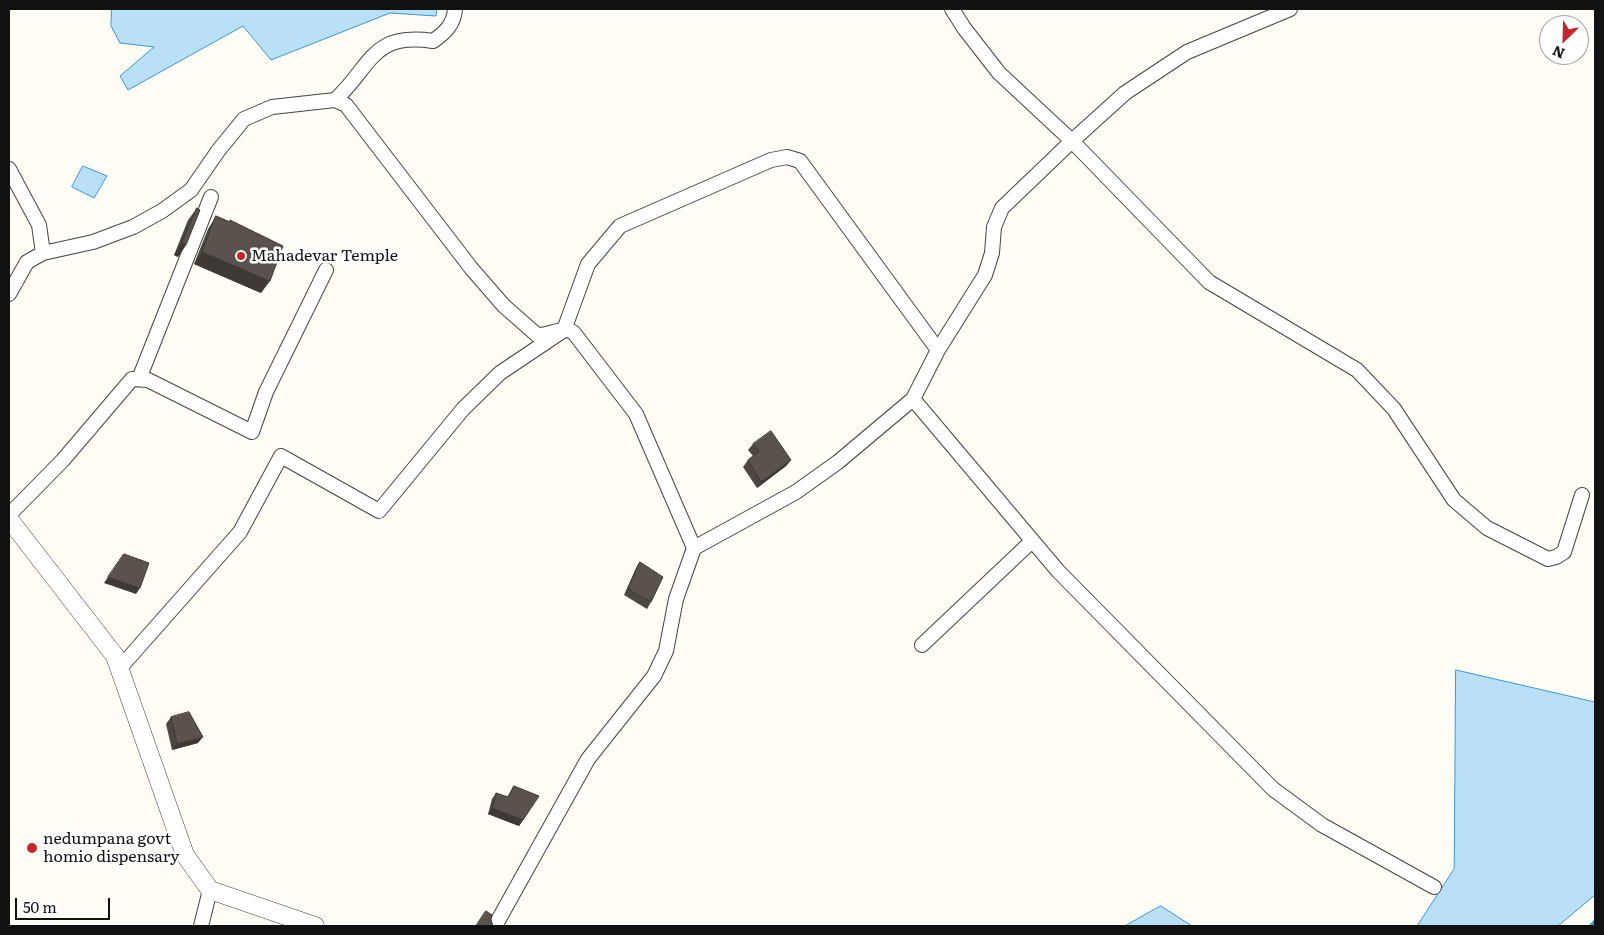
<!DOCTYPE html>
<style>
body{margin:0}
#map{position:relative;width:1604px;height:935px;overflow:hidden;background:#fffdf5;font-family:Literata,serif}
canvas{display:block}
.frame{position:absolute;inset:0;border:10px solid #111;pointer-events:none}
.north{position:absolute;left:1539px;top:15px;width:50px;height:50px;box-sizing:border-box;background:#fff;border:1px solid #a0a0a0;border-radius:50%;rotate:204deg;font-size:14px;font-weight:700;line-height:20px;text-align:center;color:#111}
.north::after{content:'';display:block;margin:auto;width:18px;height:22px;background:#c4262e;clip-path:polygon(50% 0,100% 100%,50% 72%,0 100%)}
.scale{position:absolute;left:15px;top:898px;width:95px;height:22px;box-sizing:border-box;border:2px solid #111;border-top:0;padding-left:6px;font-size:15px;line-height:18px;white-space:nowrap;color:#111;-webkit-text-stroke:4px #fff;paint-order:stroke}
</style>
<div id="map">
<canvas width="1604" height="935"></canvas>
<div class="frame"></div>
<div class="north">N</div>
<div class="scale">50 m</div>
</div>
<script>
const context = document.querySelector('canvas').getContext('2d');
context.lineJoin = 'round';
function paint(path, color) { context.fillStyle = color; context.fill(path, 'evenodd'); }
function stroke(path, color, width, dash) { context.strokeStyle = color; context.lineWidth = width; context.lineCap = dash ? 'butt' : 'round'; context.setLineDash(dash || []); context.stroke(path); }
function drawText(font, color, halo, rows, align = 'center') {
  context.font = font + ' Literata,serif'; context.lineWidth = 5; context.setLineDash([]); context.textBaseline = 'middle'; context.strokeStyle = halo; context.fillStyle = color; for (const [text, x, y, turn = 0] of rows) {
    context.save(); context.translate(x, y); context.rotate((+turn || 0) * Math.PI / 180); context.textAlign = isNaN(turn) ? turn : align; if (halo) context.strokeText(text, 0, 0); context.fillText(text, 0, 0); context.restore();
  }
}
const water = new Path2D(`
 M112 9H437L436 16 390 13 271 60 243 26 128 90 120 76 154 47 120 43 111 26Z
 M83 166 107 176 94 198 72 187Z
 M1456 670 1595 702V895L1558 926H1417L1454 869Z
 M1161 906 1192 926H1125Z`);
paint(water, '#b9e0f7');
stroke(water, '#3f96cf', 1);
stroke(new Path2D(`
 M1591 926 1595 922`), '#3f96cf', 4);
const minor = new Path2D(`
 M952 9 964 28 999 73 1072 141 1209 282 1357 370 1394 409 1454 500 1487 528 1548 559 1556 557 1564 552 1582 495
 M335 100C372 66 371 32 433 41 445 33 454 24 455 9
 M9 169 39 225 43 253
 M9 294 27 262 43 253 93 242 133 227 162 211 191 190 218 151 244 119 272 107 335 100 346 105 471 268 504 306 537 335C549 336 564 325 574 333L636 414 694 548 676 599 666 651 654 676 588 759 495 926
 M139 379 211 197
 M913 399 1058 571 1273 789 1322 825 1434 887
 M9 515 63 460 132 379 148 380 252 432 266 392 326 270
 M694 548 796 492 838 462 913 399 938 350 985 275 992 253 994 227 1002 208 1072 141 1125 93 1187 52 1290 9
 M922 645 1032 541
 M119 669 240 532 281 456 379 511 463 409 500 373 564 330 588 264 620 226 771 160 787 157 800 161 938 350
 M201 926 210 890`);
const tertiary = new Path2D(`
 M9 519 115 656 185 855 210 890 315 926`);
stroke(minor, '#444', 16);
stroke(tertiary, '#444', 19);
stroke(minor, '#fff', 14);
stroke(tertiary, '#fff', 18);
paint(new Path2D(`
 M197 208 186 245 178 257 174 255 188 220Z
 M216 216 229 222 230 220 261 293 194 264 208 229Z
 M753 444 791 460 786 466 757 488 743 467 748 460 753 456 748 450Z
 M640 562 651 602 647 609 624 595 636 568Z
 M171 717 198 743 172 750 166 724Z
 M514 786 523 820 519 826 488 814 492 799 496 793 507 797Z`), '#4d4742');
paint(new Path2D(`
 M182 243 186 245 178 257 174 255Z
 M202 252 270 281 261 293 194 264Z
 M791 460 786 466 757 488 761 482Z
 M108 577 140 588 136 594 104 583Z
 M203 737 198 743 172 750 177 744Z
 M492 808 523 820 519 826 488 814Z`), '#3f3936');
const building = new Path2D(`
 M197 208 200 210 186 245 182 243Z
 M216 216 230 222V220L283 246 270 281 202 252Z
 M771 431 791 460 761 482 748 460 759 451 753 444Z
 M124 554 149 563 140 588 108 577Z
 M640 562 663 577 651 602 628 589Z
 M189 712 203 737 177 744 171 717Z
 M514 786 539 796 523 820 492 808 496 793 508 797Z
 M486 911 492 915 491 920 493 926H476Z`);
paint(building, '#5a524d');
stroke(building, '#3f3936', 1);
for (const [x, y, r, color] of [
 [241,256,5,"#c4262e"],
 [32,848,6,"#c4262e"]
]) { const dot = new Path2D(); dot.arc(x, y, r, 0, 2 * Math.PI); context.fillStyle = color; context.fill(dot); stroke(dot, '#fff', 2); }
drawText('16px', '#111', '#fff', [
 ["Mahadevar Temple",251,256],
 ["nedumpana govt",43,839],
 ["homio dispensary",43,857]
], 'left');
</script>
